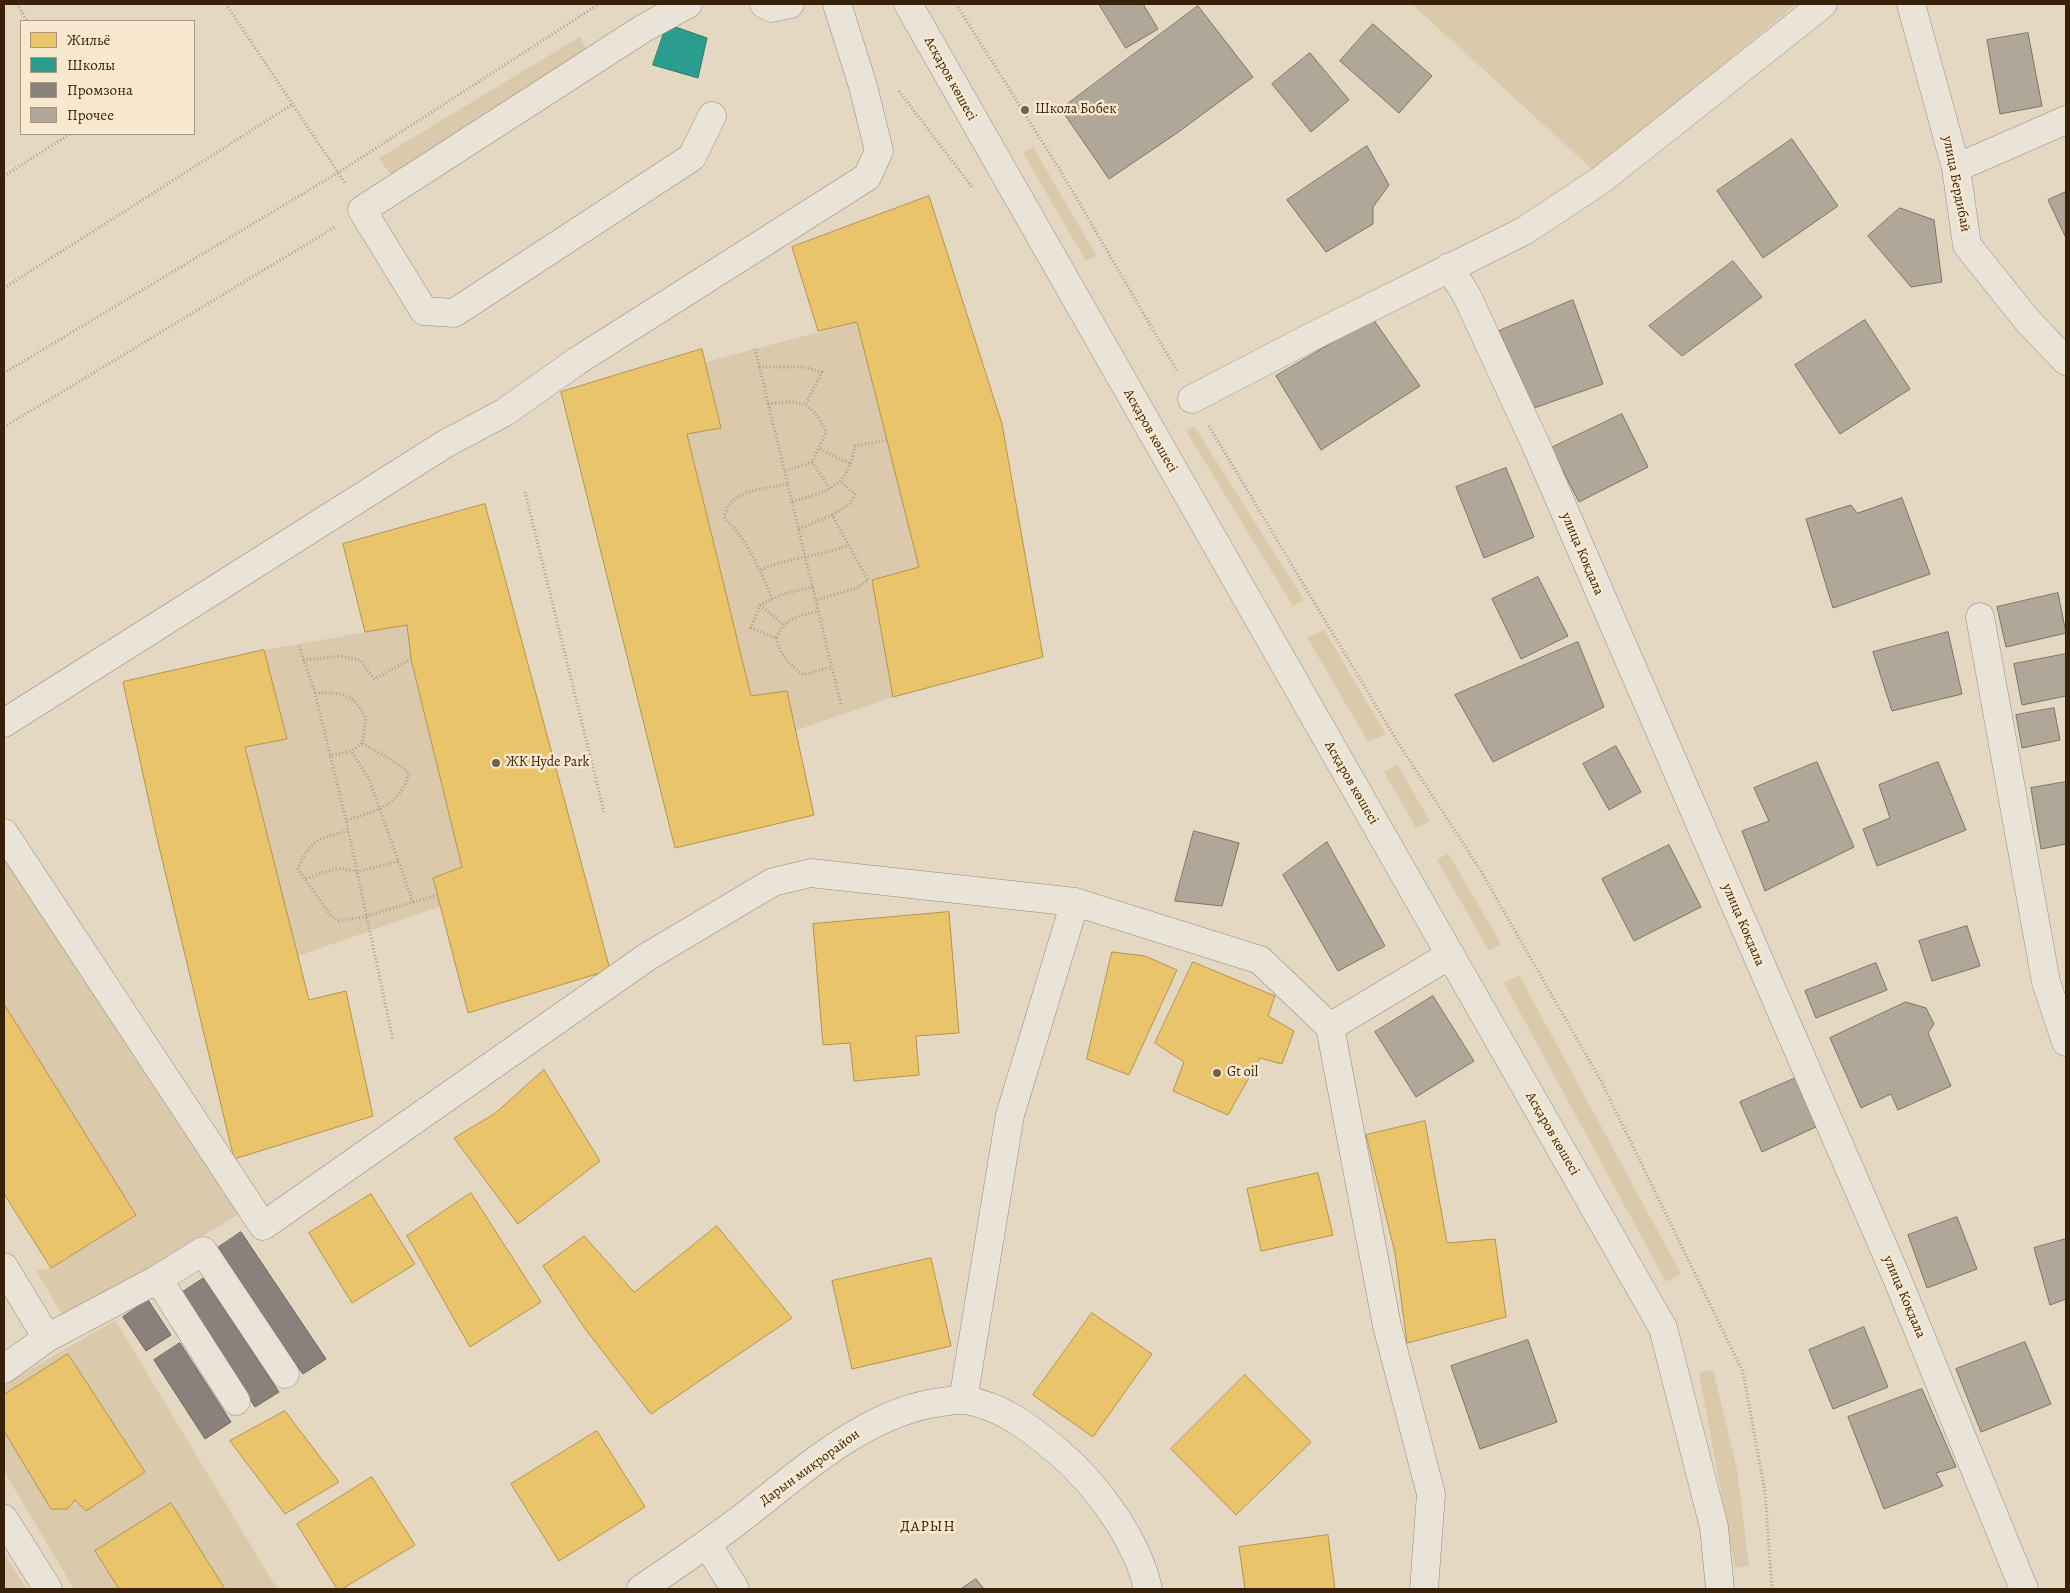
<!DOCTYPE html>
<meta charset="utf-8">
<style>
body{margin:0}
#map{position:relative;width:2070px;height:1593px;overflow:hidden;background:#e4d8c3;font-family:Alegreya,serif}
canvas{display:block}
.frame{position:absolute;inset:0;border:5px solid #382108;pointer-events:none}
.legend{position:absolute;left:20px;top:20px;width:175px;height:115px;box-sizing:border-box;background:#f7e8cf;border:1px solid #ab987f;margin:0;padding:6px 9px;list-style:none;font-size:15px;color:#382108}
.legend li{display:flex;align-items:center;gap:10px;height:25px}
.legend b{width:25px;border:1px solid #ab987f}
</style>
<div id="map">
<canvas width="2070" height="1593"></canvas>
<div class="frame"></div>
<ul class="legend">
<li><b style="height:14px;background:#e9c46a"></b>Жильё</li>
<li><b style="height:14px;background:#2a9d8f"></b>Школы</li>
<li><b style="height:14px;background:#8a817c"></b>Промзона</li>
<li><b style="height:14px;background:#b1a798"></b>Прочее</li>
</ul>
</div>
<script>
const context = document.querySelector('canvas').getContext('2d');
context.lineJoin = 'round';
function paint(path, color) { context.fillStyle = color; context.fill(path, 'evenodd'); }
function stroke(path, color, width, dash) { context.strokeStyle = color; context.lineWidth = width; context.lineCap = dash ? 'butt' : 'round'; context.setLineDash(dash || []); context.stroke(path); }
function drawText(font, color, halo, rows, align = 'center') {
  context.font = font + ' Alegreya,serif'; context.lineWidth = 5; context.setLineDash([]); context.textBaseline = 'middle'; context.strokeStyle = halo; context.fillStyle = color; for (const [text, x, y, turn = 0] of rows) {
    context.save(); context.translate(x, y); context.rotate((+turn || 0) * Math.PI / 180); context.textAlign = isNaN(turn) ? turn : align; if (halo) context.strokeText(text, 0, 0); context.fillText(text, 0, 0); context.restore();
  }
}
paint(new Path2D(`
 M1412 4H1796L1594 171Z
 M580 37 589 54 391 175 379 158Z
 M1033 147 1096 255 1086 261 1023 153Z
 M857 322 919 567 872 580 893 697 794 731 751 696 687 434 721 428 706 362Z
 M1194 426 1304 600 1293 606 1186 431Z
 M407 625 411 659 462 867 433 878 441 906 298 956 245 747 286 739 264 650Z
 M1324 630 1386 734 1368 742 1307 637Z
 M1397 764 1430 821 1416 828 1384 772Z
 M1448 853 1501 944 1489 951 1437 860Z
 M4 856 239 1214 64 1318 36 1271 51 1268 136 1215 4 1004Z
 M1519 975 1681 1274 1666 1282 1504 983Z
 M115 1320 137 1356 277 1589H74L4 1471V1385Z
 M1713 1370 1737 1469 1749 1566 1735 1568 1699 1373Z
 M4 1554 27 1589H4Z`), '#dac9ab');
const homes = new Path2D(`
 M929 196 1002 424 1043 657 893 697 872 580 919 567 857 322 818 331 792 247Z
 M702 349 721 428 687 434 751 696 787 691 814 815 675 848 561 392Z
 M485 504 610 970 468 1013 433 878 462 867 411 659 407 625 365 632 343 544Z
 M264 650 287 739 245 747 309 1000 346 991 373 1116 234 1159 156 834 123 682Z
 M949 912 959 1033 916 1036 919 1075 854 1081 850 1043 823 1045 813 924Z
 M1112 952 1145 956 1177 970 1129 1075 1087 1059Z
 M1193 962 1275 996 1268 1016 1294 1031 1282 1064 1260 1058 1228 1115 1173 1091 1184 1062 1155 1043Z
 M4 1004 136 1215 51 1268 4 1194Z
 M544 1070 600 1161 518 1224 454 1138 494 1114Z
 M1425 1121 1447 1243 1495 1239 1506 1317 1407 1343 1395 1253 1366 1135Z
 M1318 1173 1333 1235 1261 1251 1247 1189Z
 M471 1193 541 1302 470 1347 407 1236Z
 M371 1194 415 1264 352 1303 309 1233Z
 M717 1226 792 1318 651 1414 586 1330 543 1266 584 1236 634 1292Z
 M931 1258 951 1346 852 1369 832 1281Z
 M1092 1313 1152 1354 1093 1437 1033 1395Z
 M68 1354 145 1472 86 1511 75 1500 67 1509H51L4 1431V1395Z
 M1245 1375 1311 1442 1236 1515 1171 1449Z
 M285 1411 339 1482 285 1514 230 1441Z
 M597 1431 645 1507 559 1561 511 1484Z
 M372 1477 415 1545 342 1589H337L297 1524Z
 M171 1503 225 1589H119L95 1551Z
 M1328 1535 1335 1589H1245L1239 1547Z`);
paint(homes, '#e9c46a');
stroke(homes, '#b4934d', 1);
const schools = new Path2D(`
 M667 24 707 38 698 78 653 65Z`);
paint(schools, '#2a9d8f');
stroke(schools, '#2e7866', 1);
const industry = new Path2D(`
 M241 1232 326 1359 303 1374 213 1251Z
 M204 1278 279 1392 255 1407 181 1293Z
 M148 1300 171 1335 146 1351 123 1317Z
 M180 1343 231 1422 205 1439 154 1360Z`);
paint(industry, '#8a817c');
stroke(industry, '#716459', 1);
const building = new Path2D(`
 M1099 4H1143L1158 29 1126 48Z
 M1198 6 1253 77 1177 133 1109 179 1061 109Z
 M1373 24 1432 76 1399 113 1340 61Z
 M2028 33 2042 106 2000 114 1987 40Z
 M1310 53 1349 100 1311 132 1272 84Z
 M1792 139 1838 206 1763 258 1717 191Z
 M1367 146 1389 185 1373 207V224L1326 252 1287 200Z
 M2066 192V238L2048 200Z
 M1900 208 1934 220 1942 282 1911 287 1868 236Z
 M1733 261 1762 297 1682 356 1649 326Z
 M1573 300 1603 384 1534 408 1499 331Z
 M1373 319 1420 386 1321 450 1276 376Z
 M1865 320 1910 389 1840 434 1795 365Z
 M1622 414 1648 467 1579 502 1551 448Z
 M1506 468 1534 537 1484 558 1456 487Z
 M1902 498 1930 574 1833 608 1806 519 1851 505 1857 513Z
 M1538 577 1568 636 1521 659 1492 599Z
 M2058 593 2066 633 2006 647 1997 607Z
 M1948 632 1962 694 1892 711 1873 652Z
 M1578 642 1604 707 1493 762 1455 695Z
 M2066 654V696L2022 705 2014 664Z
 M2054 708 2060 740 2022 748 2016 715Z
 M1616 746 1641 792 1609 810 1583 764Z
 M1817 762 1854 847 1765 891 1742 831 1769 821 1754 788Z
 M1938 762 1966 830 1877 866 1863 829 1890 818 1879 785Z
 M2066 782V844L2041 849 2031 788Z
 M1194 831 1239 843 1222 906 1175 901Z
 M1327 842 1385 946 1338 971 1283 875Z
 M1669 845 1701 907 1634 941 1602 879Z
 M1967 926 1980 966 1932 981 1919 941Z
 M1876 963 1887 990 1816 1018 1805 991Z
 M1433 996 1474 1061 1416 1097 1375 1032Z
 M1906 1002 1926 1008 1934 1024 1928 1033 1951 1086 1898 1110 1891 1094 1861 1108 1830 1038Z
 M1796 1078 1818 1126 1762 1152 1740 1102Z
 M1957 1217 1977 1269 1927 1288 1908 1235Z
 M2066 1239V1299L2050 1305 2034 1248Z
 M1864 1327 1888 1387 1833 1409 1809 1350Z
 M1528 1340 1557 1422 1480 1449 1451 1366Z
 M2025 1342 2051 1404 1981 1432 1956 1369Z
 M1922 1389 1956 1467 1936 1473 1943 1486 1884 1509 1848 1417Z
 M976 1579 984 1589H961Z`);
paint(building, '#b1a798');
stroke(building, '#7d7365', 1);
const minor = new Path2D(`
 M688 4 644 28 362 210 424 311 454 313 692 157 712 116
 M764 4 771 8 790 4
 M908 4 1663 1328 1714 1527 1720 1589
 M1911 4 1956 168 1967 245 2027 320 2066 361
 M1956 168 2066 120
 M1449 267 1467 296 1535 443 1896 1276 2024 1589
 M1192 399 1311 337 1524 231 1601 180 1823 4
 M1980 617 2046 982 2066 1042
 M4 723 445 444 505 412 577 361 867 177 879 151 863 86 837 4
 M4 833 263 1226 647 957 773 882 811 873 1075 902 1260 960 1330 1027 1387 1326 1431 1494 1424 1589
 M1330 1027 1450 955
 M4 1267 47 1338
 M158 1279 203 1251 285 1374
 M4 1369 47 1338 158 1279 236 1401
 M963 1400 1010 1115 1075 902
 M4 1519 48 1589
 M707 1544 735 1589
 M641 1589C672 1568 703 1547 734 1524 795 1478 864 1411 942 1402 950 1401 958 1399 965 1400 1001 1406 1029 1427 1056 1450 1095 1482 1137 1539 1148 1589`);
stroke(minor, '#958c7d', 29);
stroke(new Path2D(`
 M17 4 27 21
 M226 4 345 183
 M956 4 1060 170 1177 371
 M899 91 972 187
 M4 176 70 134
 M4 288 293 104
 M755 349 841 705
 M759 367H804L822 372 806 403
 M4 373 339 172 599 4
 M768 404C801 399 811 401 826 432L812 462
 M1209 426 1397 741 1479 868 1601 1081 1743 1372 1765 1492 1772 1589
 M4 427 335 227
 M820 449 851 464
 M785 471 812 462 830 488
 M525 492 604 812
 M792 502C829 490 847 489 855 446L887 440
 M832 515 850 504 855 494 840 481
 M799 529 832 515 868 580 857 588 816 600
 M761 570C789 557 819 557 848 545
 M813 587 783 594 760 605 751 628 776 638C786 617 797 617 818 611
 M772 599C760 569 748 541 724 517 730 488 763 490 788 484
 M760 605 783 624
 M776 638C781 656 789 665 804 675L832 667
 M299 646 315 693 346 820 393 1040
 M303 660 341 656 360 660 374 679 411 659
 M315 693C345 693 351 692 366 718L362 743 351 751 329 756
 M347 820C374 812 402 804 409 773L398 764 362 743
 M348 831C320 838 309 840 298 869L331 916 339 921 367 916 413 902 369 779 351 751
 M306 879 324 872 342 868 357 872 399 861
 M413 902 438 895`), '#a8a095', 3, [1, 2.5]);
stroke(minor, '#e9e3d8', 28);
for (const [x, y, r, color] of [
 [1025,110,5,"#746149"],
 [496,763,5,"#746149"],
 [1217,1073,5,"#746149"]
]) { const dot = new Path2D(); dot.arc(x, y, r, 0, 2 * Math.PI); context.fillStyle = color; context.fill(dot); stroke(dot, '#f7e8cf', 2); }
drawText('14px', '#382108', '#f7e8cf', [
 ["Асқаров көшесі",950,79,61],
 ["улица Бердибай",1956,184,79],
 ["Асқаров көшесі",1150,431,60],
 ["улица Кокдала",1582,554,67],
 ["Асқаров көшесі",1351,783,60],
 ["улица Кокдала",1743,925,67],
 ["Асқаров көшесі",1552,1134,60],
 ["улица Кокдала",1904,1297,67],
 ["Дарын микрорайон",810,1468,-36]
]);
drawText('14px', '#382108', '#f7e8cf', [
 ["Школа Бобек",1035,110],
 ["ЖК Hyde Park",506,763],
 ["Gt oil",1227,1073]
], 'left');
context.letterSpacing = '1px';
drawText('15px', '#382108', '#f7e8cf', [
 ["ДАРЫН",928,1527]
]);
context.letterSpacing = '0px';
</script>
